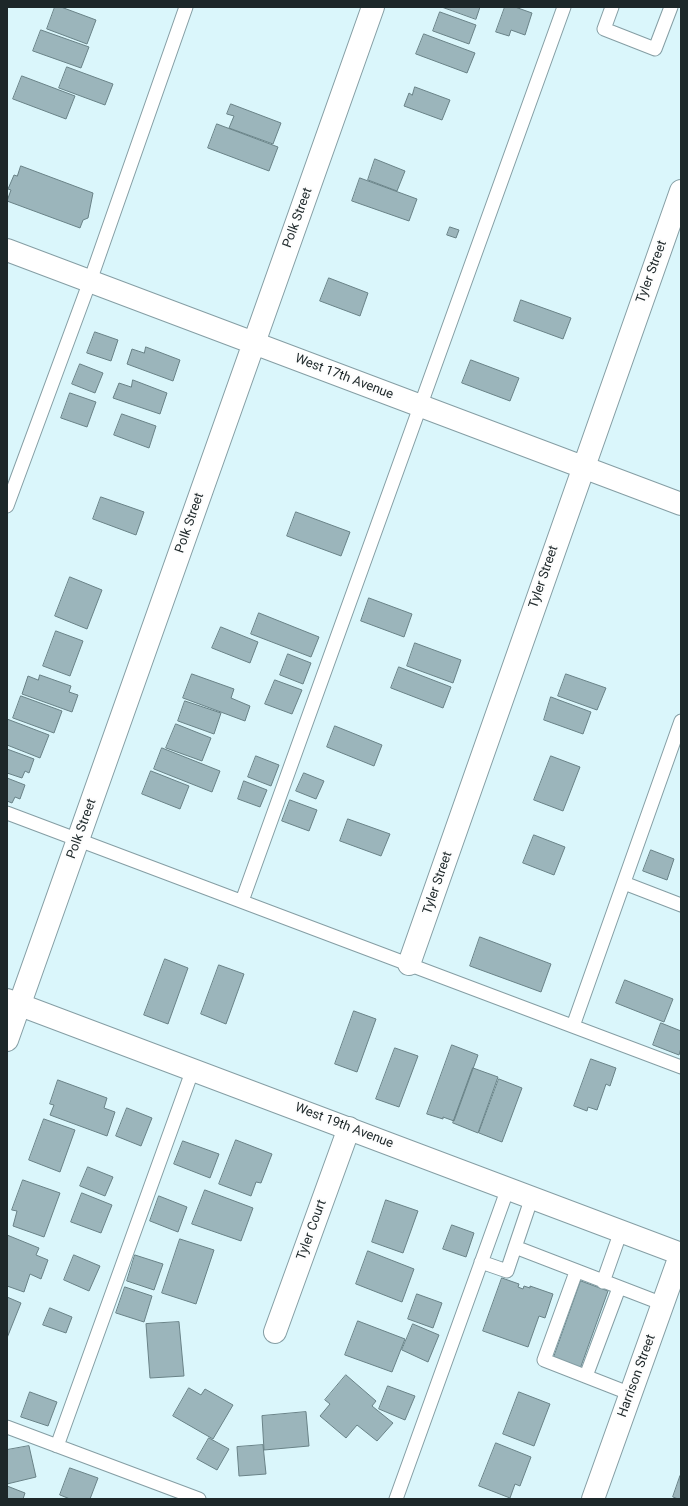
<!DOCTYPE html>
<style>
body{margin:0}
#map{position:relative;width:688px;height:1506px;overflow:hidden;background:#daf6fb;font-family:Roboto,sans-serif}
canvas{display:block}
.frame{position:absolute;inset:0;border:8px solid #1d2729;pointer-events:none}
</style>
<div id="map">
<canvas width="688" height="1506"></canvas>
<div class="frame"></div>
</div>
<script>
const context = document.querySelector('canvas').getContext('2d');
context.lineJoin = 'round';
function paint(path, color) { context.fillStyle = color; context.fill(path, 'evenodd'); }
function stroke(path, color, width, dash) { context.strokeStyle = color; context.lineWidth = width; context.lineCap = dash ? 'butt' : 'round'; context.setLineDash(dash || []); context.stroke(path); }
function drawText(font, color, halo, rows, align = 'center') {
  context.font = font + ' Roboto,sans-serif'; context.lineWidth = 4; context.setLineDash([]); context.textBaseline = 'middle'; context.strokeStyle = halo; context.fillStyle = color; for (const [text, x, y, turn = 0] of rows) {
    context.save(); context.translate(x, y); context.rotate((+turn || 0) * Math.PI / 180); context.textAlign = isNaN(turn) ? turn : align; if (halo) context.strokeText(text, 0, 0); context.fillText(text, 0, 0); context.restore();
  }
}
const building = new Path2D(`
 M55 7H61L96 20 87 44 47 29Z
 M442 7H480L476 19Z
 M505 7H515L532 13 525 35 511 30 509 36 496 32Z
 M440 12 476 25 469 44 433 31Z
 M41 30 89 47 81 68 33 51Z
 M424 34 475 53 467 73 416 54Z
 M67 67 113 84 105 105 59 88Z
 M22 76 75 96 66 119 13 99Z
 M415 87 450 100 442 120 404 106 409 93 412 95Z
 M231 104 281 123 273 144 229 128 234 116 227 114Z
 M217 124 278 147 269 171 208 148Z
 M375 159 405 171 397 191 368 180Z
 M21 166 93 193 88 218 83 220 80 228 7 201 11 190 8 189 14 175 17 176Z
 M360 178 417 199 409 221 352 201Z
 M450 227 459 230 456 238 447 235Z
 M329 278 368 293 360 316 320 301Z
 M521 300 571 318 563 339 514 321Z
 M95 332 118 340 111 361 87 353Z
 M146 347 180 360 173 381 127 364 132 349 144 353Z
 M471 360 519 378 510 401 462 383Z
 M80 364 103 373 95 393 72 384Z
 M133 380 167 393 160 414 113 398 119 383 131 387Z
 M70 393 96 402 87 427 61 418Z
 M122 414 156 426 149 448 114 435Z
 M101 497 144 512 136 535 93 519Z
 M296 512 350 532 341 556 287 536Z
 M70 577 102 590 87 629 55 616Z
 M369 598 412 614 404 637 361 621Z
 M259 613 319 637 311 657 251 634Z
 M221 627 258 642 250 663 212 648Z
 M56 631 83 641 70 676 43 666Z
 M415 643 461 660 453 683 407 666Z
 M288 654 311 663 303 684 280 675Z
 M399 667 451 687 443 708 391 688Z
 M192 674 234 689 231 698 250 706 245 721 183 698Z
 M566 674 606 688 597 710 558 696Z
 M40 675 71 686 69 692 78 695 72 712 22 694 28 676 38 680Z
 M275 680 302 690 292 714 265 704Z
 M21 696 62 711 54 733 13 718Z
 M551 697 591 712 583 734 544 720Z
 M185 701 221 713 214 734 178 721Z
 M7 719 49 735 40 758 7 745Z
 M176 724 211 738 202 761 166 748Z
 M335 726 382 745 374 766 327 747Z
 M162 748 220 771 212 792 154 769Z
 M7 749 34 759 29 773 25 771 22 778 7 773Z
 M256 756 279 765 271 786 248 777Z
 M551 756 580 767 563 811 534 800Z
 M151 771 189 786 180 809 142 794Z
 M304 773 324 781 316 799 296 791Z
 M7 778 25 785 20 799 15 797 12 803 7 801Z
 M244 781 267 790 260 807 238 799Z
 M290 800 317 810 309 831 282 821Z
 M348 819 390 834 381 856 340 841Z
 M534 835 565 847 554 875 523 863Z
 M651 850 674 859 667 880 643 871Z
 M480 937 551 964 541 992 470 966Z
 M165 959 188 968 168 1024 144 1015Z
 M219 965 244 974 226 1024 201 1014Z
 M625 980 673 999 664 1022 616 1003Z
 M354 1011 376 1019 357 1072 335 1064Z
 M661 1023 681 1031V1048L679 1055 653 1045Z
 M452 1045 478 1055 454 1121 443 1117V1119L427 1114Z
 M395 1048 418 1056 399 1107 376 1099Z
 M591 1059 616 1068 610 1086 606 1084 597 1110 588 1107 587 1111 574 1106Z
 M473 1068 498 1077 478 1133 453 1123Z
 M499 1079 522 1088 502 1142 479 1133Z
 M58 1080 107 1098 104 1108 115 1112 107 1136 50 1115 54 1105 50 1104Z
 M127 1108 152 1118 141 1146 116 1136Z
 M44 1119 75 1130 60 1172 29 1160Z
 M236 1140 272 1154 261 1183 256 1182 251 1196 219 1184Z
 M183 1141 219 1154 210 1178 174 1164Z
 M88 1167 113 1177 105 1196 80 1186Z
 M23 1180 60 1193 44 1237 13 1226 17 1211 12 1210Z
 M205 1190 253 1208 241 1241 192 1224Z
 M82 1193 112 1205 101 1233 71 1222Z
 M159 1196 187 1207 178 1232 150 1221Z
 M386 1200 418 1211 403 1253 372 1242Z
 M452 1225 474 1233 466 1257 443 1249Z
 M7 1235 39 1248 36 1255 48 1260 41 1279 30 1274 24 1292 7 1286Z
 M180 1239 214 1250 196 1304 162 1293Z
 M368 1251 414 1269 402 1302 356 1284Z
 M74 1255 100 1266 89 1291 64 1280Z
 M135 1255 163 1264 154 1290 127 1281Z
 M502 1278 519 1284 518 1287 523 1289 524 1286 530 1288V1286L553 1294 545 1318 539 1316 528 1347 483 1331Z
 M581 1281 608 1291 580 1369 553 1360Z
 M125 1287 152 1296 144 1322 116 1313Z
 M417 1294 442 1303 433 1328 408 1319Z
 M7 1297 21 1303 7 1338Z
 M50 1308 72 1317 66 1333 43 1325Z
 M358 1321 405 1339 392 1372 345 1355Z
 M179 1322 184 1376 150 1378 146 1324Z
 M413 1324 439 1335 428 1362 402 1350Z
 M346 1375 376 1401 372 1406 393 1423 377 1441 357 1425 346 1438 320 1416 330 1404 325 1400Z
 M388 1386 415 1396 405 1420 379 1409Z
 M189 1388 201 1395 205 1389 233 1405 213 1439 173 1416Z
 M30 1392 57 1402 48 1426 21 1417Z
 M519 1392 550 1404 534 1446 503 1434Z
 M306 1412 309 1446 264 1450 262 1416Z
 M209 1438 229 1449 217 1470 197 1459Z
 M496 1443 531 1457 520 1486 515 1484 510 1498 479 1486Z
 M263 1445 266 1474 239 1476 237 1447Z
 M29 1446 36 1477 7 1484V1450Z
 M70 1468 98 1478 90 1499H70L60 1495Z
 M680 1476 681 1499H678L673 1497Z
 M7 1486 25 1493 23 1499H7Z`);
paint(building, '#9bb5bb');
stroke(building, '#698287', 1);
const lane = new Path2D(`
 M612 7 604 29 655 49 671 7
 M7 506 90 281 186 7
 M7 813 681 1067
 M624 883 681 905
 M242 901 564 7
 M573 1026 681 721
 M515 1247 663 1304
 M481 1262 507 1271 532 1197
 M576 1272 544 1360 631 1394
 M603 1282 621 1231
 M586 1376 619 1288
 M7 1427 199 1499
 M57 1446 193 1069
 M396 1499 508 1188`);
const street = new Path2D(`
 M7 250 681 504
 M409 964 681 191
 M7 1040 373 7
 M275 1332 349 1128`);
const secondary = new Path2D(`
 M7 1000 681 1254
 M593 1499 681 1253`);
stroke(lane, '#859ea4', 15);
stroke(street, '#859ea4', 24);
stroke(secondary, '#859ea4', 24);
stroke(lane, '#fff', 13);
stroke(street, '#fff', 22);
stroke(secondary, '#fff', 22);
drawText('13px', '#1d2729', '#fdfdfd', [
 ["Polk Street",298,218,-70],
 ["Tyler Street",652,272,-70],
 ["West 17th Avenue",344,377,21],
 ["Polk Street",190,523,-71],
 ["Tyler Street",544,577,-71],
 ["Polk Street",82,829,-70],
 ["Tyler Street",438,883,-71],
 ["West 19th Avenue",344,1126,21],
 ["Tyler Court",312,1230,-70],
 ["Harrison Street",637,1376,-70]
]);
</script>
